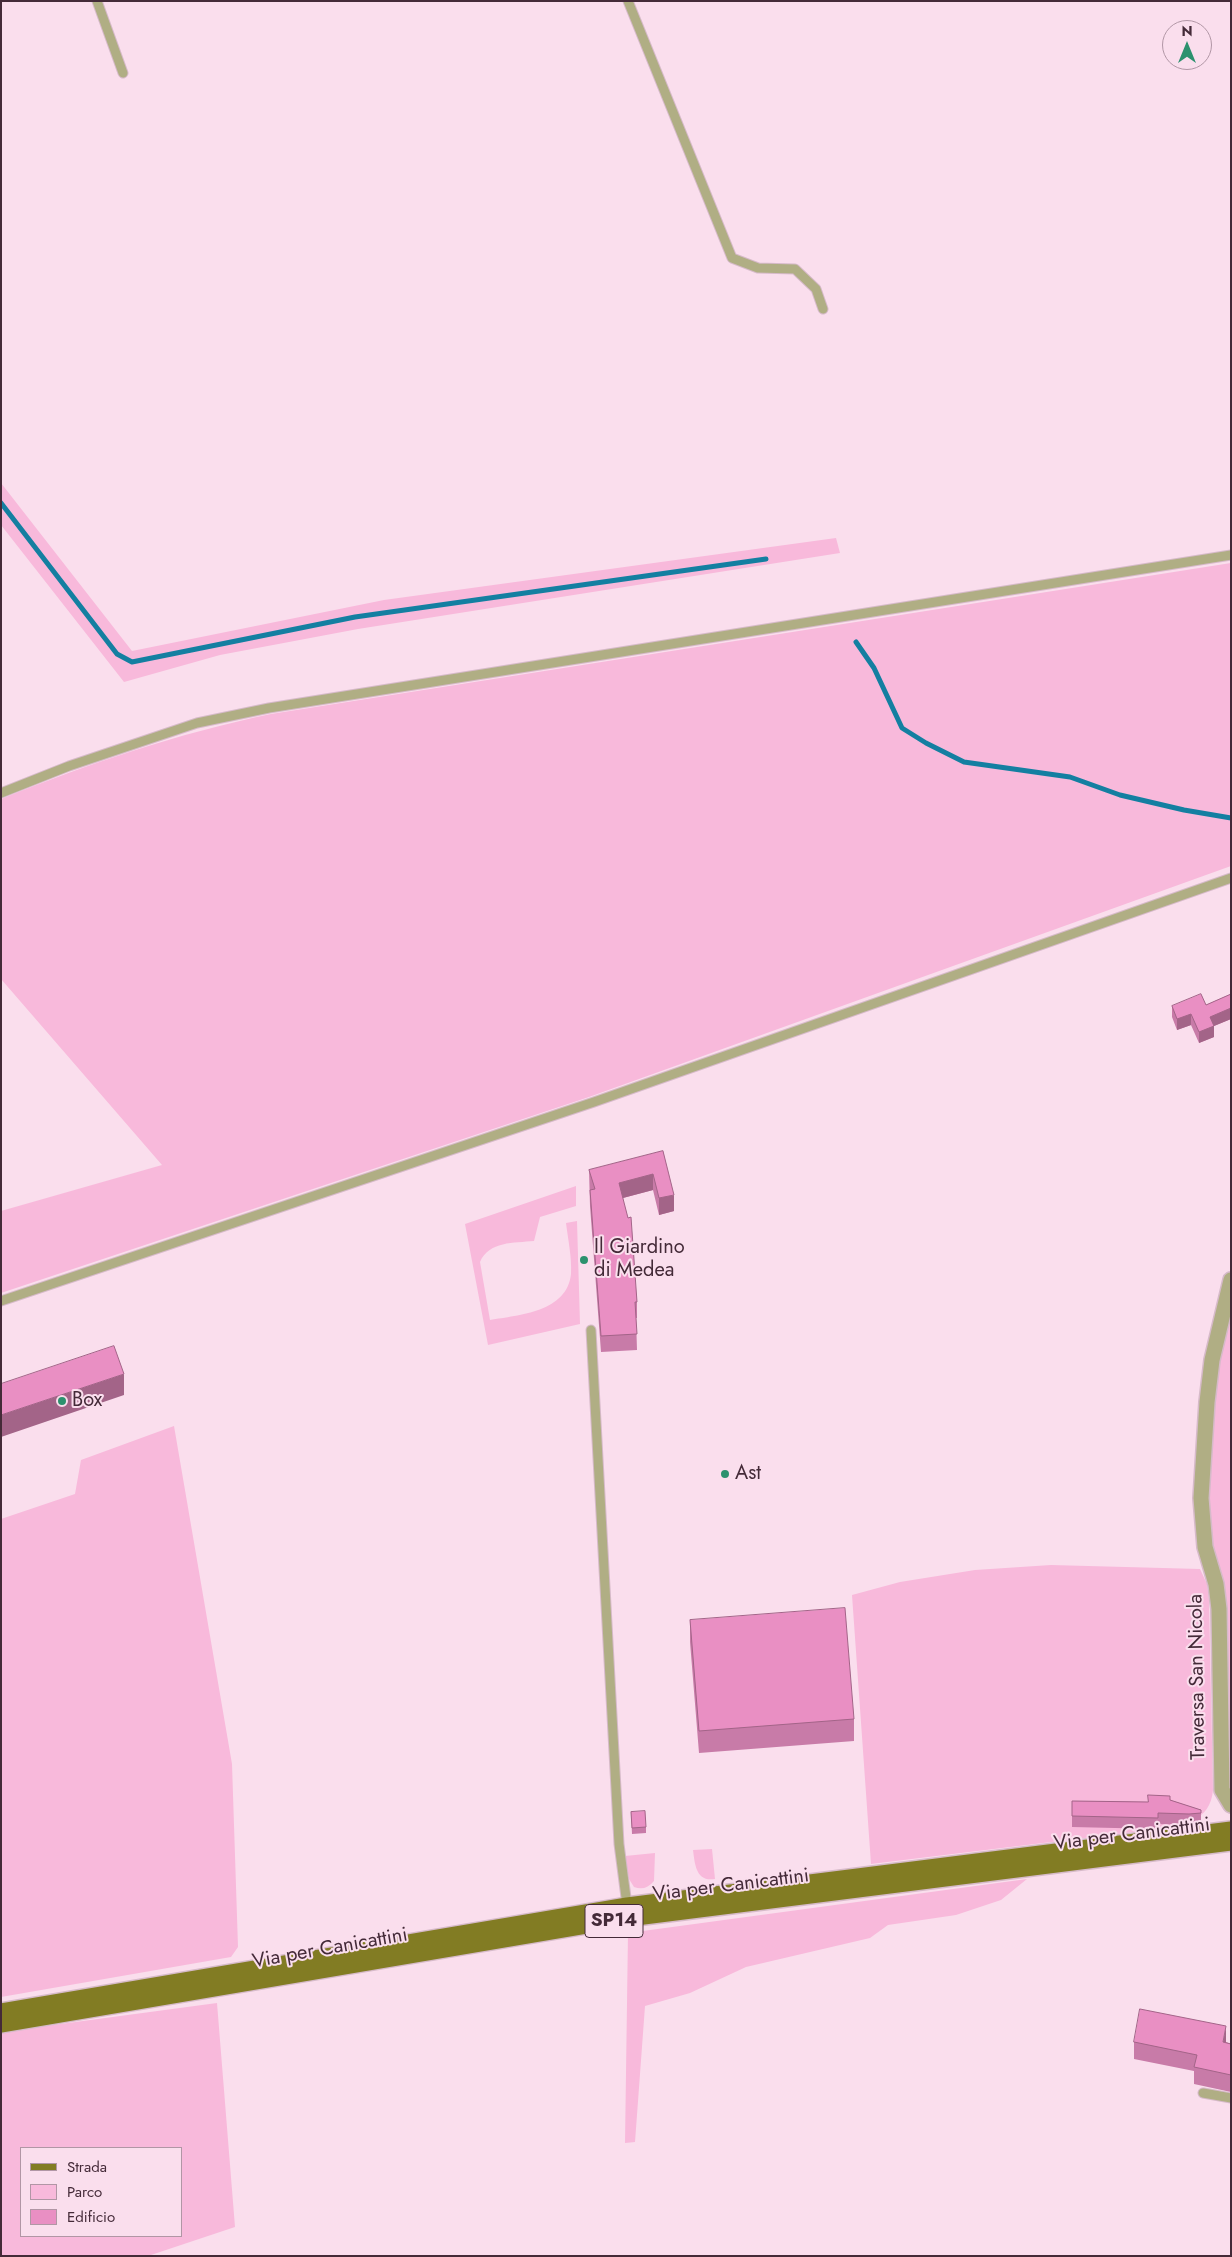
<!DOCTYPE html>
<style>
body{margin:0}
#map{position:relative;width:1232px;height:2257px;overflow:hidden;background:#fadeed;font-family:Jost,sans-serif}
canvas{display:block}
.frame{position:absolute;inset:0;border:2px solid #442a38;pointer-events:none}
.legend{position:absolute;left:20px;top:2147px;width:162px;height:90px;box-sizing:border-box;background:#fadeed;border:1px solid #b196a5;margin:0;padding:6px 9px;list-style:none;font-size:15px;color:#442a38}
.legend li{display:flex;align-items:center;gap:10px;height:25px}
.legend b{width:25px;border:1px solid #b196a5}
.north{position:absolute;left:1162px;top:20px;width:50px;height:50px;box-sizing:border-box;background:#fadeed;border:1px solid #b196a5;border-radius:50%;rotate:0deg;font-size:14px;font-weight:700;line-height:20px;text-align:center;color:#442a38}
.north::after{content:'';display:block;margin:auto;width:18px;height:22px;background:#2c916e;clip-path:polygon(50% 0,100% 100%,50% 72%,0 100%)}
</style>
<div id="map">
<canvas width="1232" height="2257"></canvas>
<div class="frame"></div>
<ul class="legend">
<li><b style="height:6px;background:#827c23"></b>Strada</li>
<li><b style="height:14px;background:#f8b9db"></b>Parco</li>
<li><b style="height:14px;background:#e98fc3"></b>Edificio</li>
</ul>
<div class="north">N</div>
</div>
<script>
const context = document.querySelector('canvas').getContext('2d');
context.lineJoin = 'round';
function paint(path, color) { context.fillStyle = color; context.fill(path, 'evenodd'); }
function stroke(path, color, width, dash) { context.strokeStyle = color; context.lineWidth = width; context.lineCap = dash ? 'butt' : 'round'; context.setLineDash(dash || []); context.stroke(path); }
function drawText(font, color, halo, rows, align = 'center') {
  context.font = font + ' Jost,sans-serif'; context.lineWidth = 4; context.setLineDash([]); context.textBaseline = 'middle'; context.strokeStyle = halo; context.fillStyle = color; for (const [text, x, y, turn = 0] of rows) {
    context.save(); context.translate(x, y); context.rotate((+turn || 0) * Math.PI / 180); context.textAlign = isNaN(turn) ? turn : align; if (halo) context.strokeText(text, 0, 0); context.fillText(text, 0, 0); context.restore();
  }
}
paint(new Path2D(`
 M1 483 132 651 384 600 836 538 840 553 358 629 220 655 124 682 1 525Z
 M1231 563V866L589 1097 1 1293V1211L162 1165 1 979V799C91 763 176 734 271 714Z
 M576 1186V1206L540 1217 534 1241C514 1243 489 1241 480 1262L490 1320C519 1315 567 1312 571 1274 572 1258 568 1239 566 1223L577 1221 580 1324 488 1345 465 1224Z
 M1231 1309V1793L1226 1784C1216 1645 1199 1506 1217 1368 1220 1348 1226 1328 1231 1309Z
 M174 1426 232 1764 238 1947 231 1957 1 1997V1519L75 1494 81 1460Z
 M1051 1565 1200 1569 1207 1584 1209 1600 1213 1790C1210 1822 1184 1824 1158 1829L871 1864 852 1595 900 1582 975 1570Z
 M712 1849 715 1879C696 1882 695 1865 693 1850Z
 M655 1853 654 1881C648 1888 642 1890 634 1887L629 1879 625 1856Z
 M1027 1879 1001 1900 956 1915 888 1925 870 1938 746 1967 690 1993 645 2006 635 2142 625 2143 628 1933Z
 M217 2003 235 2227 148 2256H1V2032ZM21 2148H181V2236H21Z`), '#f8b9db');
stroke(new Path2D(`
 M1 503 117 654 132 662 355 617 766 559
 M856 642 874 668 902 728 926 743 964 762 1070 777 1120 795 1184 810 1231 818`), '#147fa1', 5);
const lane = new Path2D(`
 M97 1 123 73
 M628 1 732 258 758 268 795 269 816 289 823 309
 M1 793 69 766 197 723 269 708 1231 555
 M1 1301 594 1102 1231 878
 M591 1330 619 1844 627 1905
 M1203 2093 1231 2098`);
const street = new Path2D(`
 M1231 1280 1212 1360 1207 1402 1201 1498 1205 1547 1216 1584 1219 1609 1222 1790 1231 1805`);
const primary = new Path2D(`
 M1 2011 627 1905 1231 1829
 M1 2025 628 1919 1231 1843`);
stroke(lane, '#d6bac9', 11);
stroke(street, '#d6bac9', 18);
stroke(primary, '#d6bac9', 18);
stroke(lane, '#b0ae84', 9);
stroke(street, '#b0ae84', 15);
stroke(primary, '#827c23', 15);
paint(new Path2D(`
 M1231 994V1019L1214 1026V1037L1199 1043 1191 1025 1177 1030 1172 1017V1006L1206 1005Z
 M663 1151 674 1211 659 1215 653 1190 623 1198 637 1302V1318H636L637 1350 601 1352 590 1206 589 1170Z
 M690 1620 854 1719V1741L699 1753 690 1642Z
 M1170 1800 1201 1810V1823L1189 1825 1158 1824V1829L1072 1827V1801L1148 1802Z
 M631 1812 646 1827V1833L632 1834Z
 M1134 2042H1226L1231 2044V2092L1194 2084V2071L1134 2059Z`), '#c87ba8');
paint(new Path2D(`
 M1231 1008V1019L1214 1026V1037L1199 1043V1032L1210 1017Z
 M1191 1014V1025L1177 1030V1019Z
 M653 1174V1190L619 1199V1183Z
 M674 1195V1211L659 1215V1198Z
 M124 1374V1395L1 1437V1415Z
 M1226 2026V2043L1223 2042Z`), '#a36488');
const building = new Path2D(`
 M1201 994 1206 1005 1231 994V1008L1210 1017 1214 1026 1199 1032 1191 1014 1177 1019 1172 1006Z
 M663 1151 674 1195 659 1198 653 1174 619 1183 628 1218 631 1217 637 1302H635L637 1334 601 1336 590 1190 595 1189 589 1170Z
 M114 1346 124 1374 1 1415V1384Z
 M845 1608 854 1719 699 1731 690 1620Z
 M1148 1795 1170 1796V1800L1201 1810V1813L1189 1814 1158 1813V1818L1072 1816V1801L1148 1802Z
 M645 1811 646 1827 632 1828 631 1812Z
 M1140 2009 1226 2026 1223 2042 1231 2044V2075L1194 2067 1197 2055 1134 2042Z`);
paint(building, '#e98fc3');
stroke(building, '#a36488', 1);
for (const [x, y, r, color] of [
 [584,1260,5,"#2c916e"],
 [62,1401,5,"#2c916e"],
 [725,1474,5,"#2c916e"]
]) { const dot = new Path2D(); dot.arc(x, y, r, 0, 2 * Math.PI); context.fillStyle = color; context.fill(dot); stroke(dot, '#fadeed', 2); }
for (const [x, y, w] of [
 [614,1921,58]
]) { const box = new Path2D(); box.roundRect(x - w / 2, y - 16.5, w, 33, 4); context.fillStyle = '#fadeed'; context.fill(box); stroke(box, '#442a38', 1); }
drawText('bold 19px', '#442a38', null, [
 ["SP14",614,1921]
]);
drawText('20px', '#442a38', '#fadeed', [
 ["Il Giardino",594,1248],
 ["di Medea",594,1271],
 ["Box",72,1401],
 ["Ast",735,1474]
], 'left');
drawText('20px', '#442a38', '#fadeed', [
 ["Traversa San Nicola",1198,1677,-91],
 ["Via per Canicattini",1132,1835,-7],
 ["Via per Canicattini",731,1886,-7],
 ["Via per Canicattini",330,1949,-10]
]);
</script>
